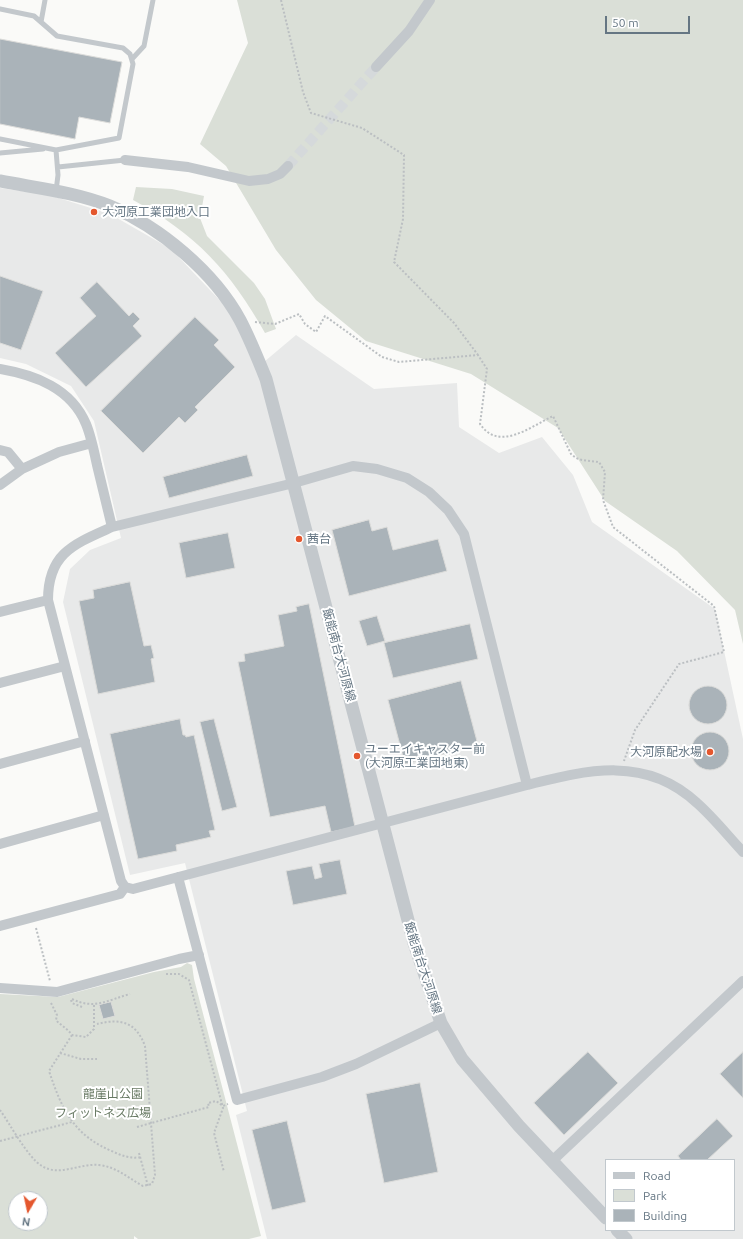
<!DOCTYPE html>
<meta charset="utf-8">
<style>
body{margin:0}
#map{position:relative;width:743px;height:1239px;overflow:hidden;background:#fafaf8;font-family:Ubuntu,sans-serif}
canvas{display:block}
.legend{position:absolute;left:605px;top:1159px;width:130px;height:72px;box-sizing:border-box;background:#fff;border:1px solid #c1c8cd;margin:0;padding:5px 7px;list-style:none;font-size:12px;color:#657683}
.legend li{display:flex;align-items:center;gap:8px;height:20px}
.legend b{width:20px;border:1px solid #c1c8cd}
.north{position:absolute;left:8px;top:1191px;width:40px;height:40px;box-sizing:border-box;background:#fff;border:1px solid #c1c8cd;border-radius:50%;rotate:189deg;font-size:11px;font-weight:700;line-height:16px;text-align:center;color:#657683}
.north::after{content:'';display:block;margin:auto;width:14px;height:18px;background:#e4572e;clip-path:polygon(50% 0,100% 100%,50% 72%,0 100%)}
.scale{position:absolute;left:605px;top:16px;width:85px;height:18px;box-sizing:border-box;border:2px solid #657683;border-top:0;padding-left:5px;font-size:12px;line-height:14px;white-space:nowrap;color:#657683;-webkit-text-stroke:3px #fff;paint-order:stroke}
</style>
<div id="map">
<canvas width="743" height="1239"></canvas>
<ul class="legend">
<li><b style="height:5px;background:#c3c8cc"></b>Road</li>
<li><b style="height:11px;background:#dadfd7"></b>Park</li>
<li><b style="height:11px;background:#aab3b9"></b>Building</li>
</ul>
<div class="north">N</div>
<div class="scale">50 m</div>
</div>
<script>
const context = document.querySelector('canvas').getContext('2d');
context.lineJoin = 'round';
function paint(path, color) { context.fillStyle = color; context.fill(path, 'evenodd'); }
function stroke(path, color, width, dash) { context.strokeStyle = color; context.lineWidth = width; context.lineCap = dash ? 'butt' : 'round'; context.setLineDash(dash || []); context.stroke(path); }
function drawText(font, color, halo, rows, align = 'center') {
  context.font = font + ' Ubuntu,"Noto Sans JP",sans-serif'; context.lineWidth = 4; context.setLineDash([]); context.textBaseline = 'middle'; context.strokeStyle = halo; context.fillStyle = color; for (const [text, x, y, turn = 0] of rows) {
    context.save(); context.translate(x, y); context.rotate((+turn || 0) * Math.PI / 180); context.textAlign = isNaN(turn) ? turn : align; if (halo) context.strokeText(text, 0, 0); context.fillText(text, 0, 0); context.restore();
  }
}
paint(new Path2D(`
 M0 188 49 195 110 214 171 249 229 310 258 367 296 335 374 389 457 383 459 427 499 453 542 437 573 475 592 522 715 609 743 739V1239H267L236 1115 247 1111 185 863 130 875 63 602 70 569 90 550 121 538 94 421 71 386 26 364 0 358ZM606 1160H734V1230H606Z`), '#e8e9e9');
paint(new Path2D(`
 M237 0H743V644L735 610 677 551 605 501 558 428 471 374 366 341 316 300 276 250 226 166 200 144 248 43Z
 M136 187 172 189 204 196 200 218 207 236 254 283 265 299 276 329 265 333C231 272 195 233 133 200Z
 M187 963 192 965 194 979 261 1236 249 1239H138L134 1236V1239H0V994L58 997 154 972 181 967ZM16 1199H40V1223H16Z`), '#dadfd7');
const building = new Path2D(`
 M0 39 122 62 110 123 79 117 75 139 0 124Z
 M0 276 43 291 21 350 0 343Z
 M97 282 129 316 133 312 140 319 133 326 142 336 86 387 55 353 96 316 80 298Z
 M195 317 219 340 214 345 235 367 195 407 198 410 185 423 179 417 143 453 101 411Z
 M247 455 253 476 169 498 163 477Z
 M369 520 372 531 387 527 393 550 438 539 447 571 349 596 332 530Z
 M228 533 235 568 186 578 179 543Z
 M130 582 144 646 151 645 154 658 151 659 155 682 98 694 79 601 94 598 93 590Z
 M309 604 355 827 331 832 325 806 270 817 238 662 245 661 244 654 284 646 278 615 297 611 296 607Z
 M377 616 385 641 367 646 359 621Z
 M470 624 478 659 393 678 384 643Z
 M461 681 478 745 405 764 388 700Z
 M689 705a19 19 0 1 1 38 0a19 19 0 1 1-38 0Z
 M180 719 183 735H185L186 737 194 735 215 830 209 831 211 837 176 845 177 851 138 859 110 734Z
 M214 719 237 807 222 811 200 722Z
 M691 751a19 19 0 1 1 38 0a19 19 0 1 1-38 0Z
 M340 860 347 894 293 905 286 871 312 866 315 879 322 877 319 864Z
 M111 1002 115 1016 103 1019 99 1005Z
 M588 1052 618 1083 564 1135 534 1103Z
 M743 1052V1098L720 1074Z
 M420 1083 438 1172 384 1183 366 1094Z
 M717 1119 733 1136 707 1160H681L678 1156Z
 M287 1121 306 1202 272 1210 252 1130Z`);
paint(building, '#aab3b9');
stroke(building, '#dcdcda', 1);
stroke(new Path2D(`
 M288 166 376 67`), '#d5d9db', 10, [10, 5]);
stroke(new Path2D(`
 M281 0 303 92 311 113 362 128 404 155 403 219 394 262 454 323 478 355
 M255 322 275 324 299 314 305 324 316 332 325 316 382 357 399 362 478 355 487 369 480 424C499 452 530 427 553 416L571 454 576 458 582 460 599 462 605 472 603 500 613 527 714 606 724 652 679 664 635 730 624 761
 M36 928 50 981
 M166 974H179L189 980 223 1108 214 1133 224 1172
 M72 999C94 1010 108 1000 130 994
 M71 1000 72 1003 82 1007
 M51 1003 57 1015 56 1020C60 1025 67 1028 72 1035L86 1037 94 1029V1005
 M72 1035 49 1071C62 1110 74 1136 114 1152 122 1156 132 1159 141 1157
 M60 1053 81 1059H97
 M0 1110C10 1124 28 1158 42 1166 59 1177 80 1163 99 1165 117 1167 128 1178 143 1186L152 1184 155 1175 145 1046C136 1022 121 1018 97 1024
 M137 1127 209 1107 208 1103 216 1101 223 1106 228 1104
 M0 1141 72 1122
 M139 1153 148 1186`), '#bbbfc2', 2, [2, 2]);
stroke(new Path2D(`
 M0 9 34 16 57 36 123 48 130 54 133 64 119 138 56 150 0 139
 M41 22 45 0
 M132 59 144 46 153 0
 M0 153 43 149
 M58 167 125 160
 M56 191 58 175 56 150`), '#c3c8cc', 5);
stroke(new Path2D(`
 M376 67 409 31 430 0
 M125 160 188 167 249 181 268 179 280 174 288 166
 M0 369C35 375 71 388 86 424 91 436 94 451 97 465 102 485 107 506 112 527
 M0 450 8 452 22 469
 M0 485 22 469 59 452 92 443
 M0 612 48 600
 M0 683 65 666
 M0 764 85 741
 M0 844 104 815
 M178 877 237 1100 322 1077 356 1064 441 1023
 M125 887 121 881 48 600C48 553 74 544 112 527L294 483 353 466 377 469 407 478 429 492 448 510 464 534 527 785
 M0 926 120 894 125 887 133 889 527 785C587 770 646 755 697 803 714 818 728 836 743 852
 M0 988 57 992 179 959 199 955
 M552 1161 743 981`), '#c3c8cc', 10);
stroke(new Path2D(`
 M0 181C36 188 75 192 110 206 160 227 214 272 240 320 250 339 258 359 266 379L414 943 441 1023 462 1059 519 1126 606 1218
 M617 1230 626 1239`), '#c3c8cc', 13);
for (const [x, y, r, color] of [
 [94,212,4,"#e4572e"],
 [299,539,4,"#e4572e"],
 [710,752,4,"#e4572e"],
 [357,756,4,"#e4572e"]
]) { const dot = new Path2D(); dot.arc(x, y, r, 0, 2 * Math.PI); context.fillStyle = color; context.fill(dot); stroke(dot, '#fff', 1.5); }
drawText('12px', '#657683', '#fff', [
 ["大河原工業団地入口",102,212],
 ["茜台",307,539],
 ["ユーエイキャスター前",365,749],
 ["(大河原工業団地東)",365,763],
 ["大河原配水場",702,752,"right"]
], 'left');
drawText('12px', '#657683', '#fff', [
 ["飯能南台大河原線",339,655,75],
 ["飯能南台大河原線",423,968,72]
]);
drawText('12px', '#687a64', '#fff', [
 ["龍崖山公園",113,1094],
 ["フィットネス広場",103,1113]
]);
</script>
